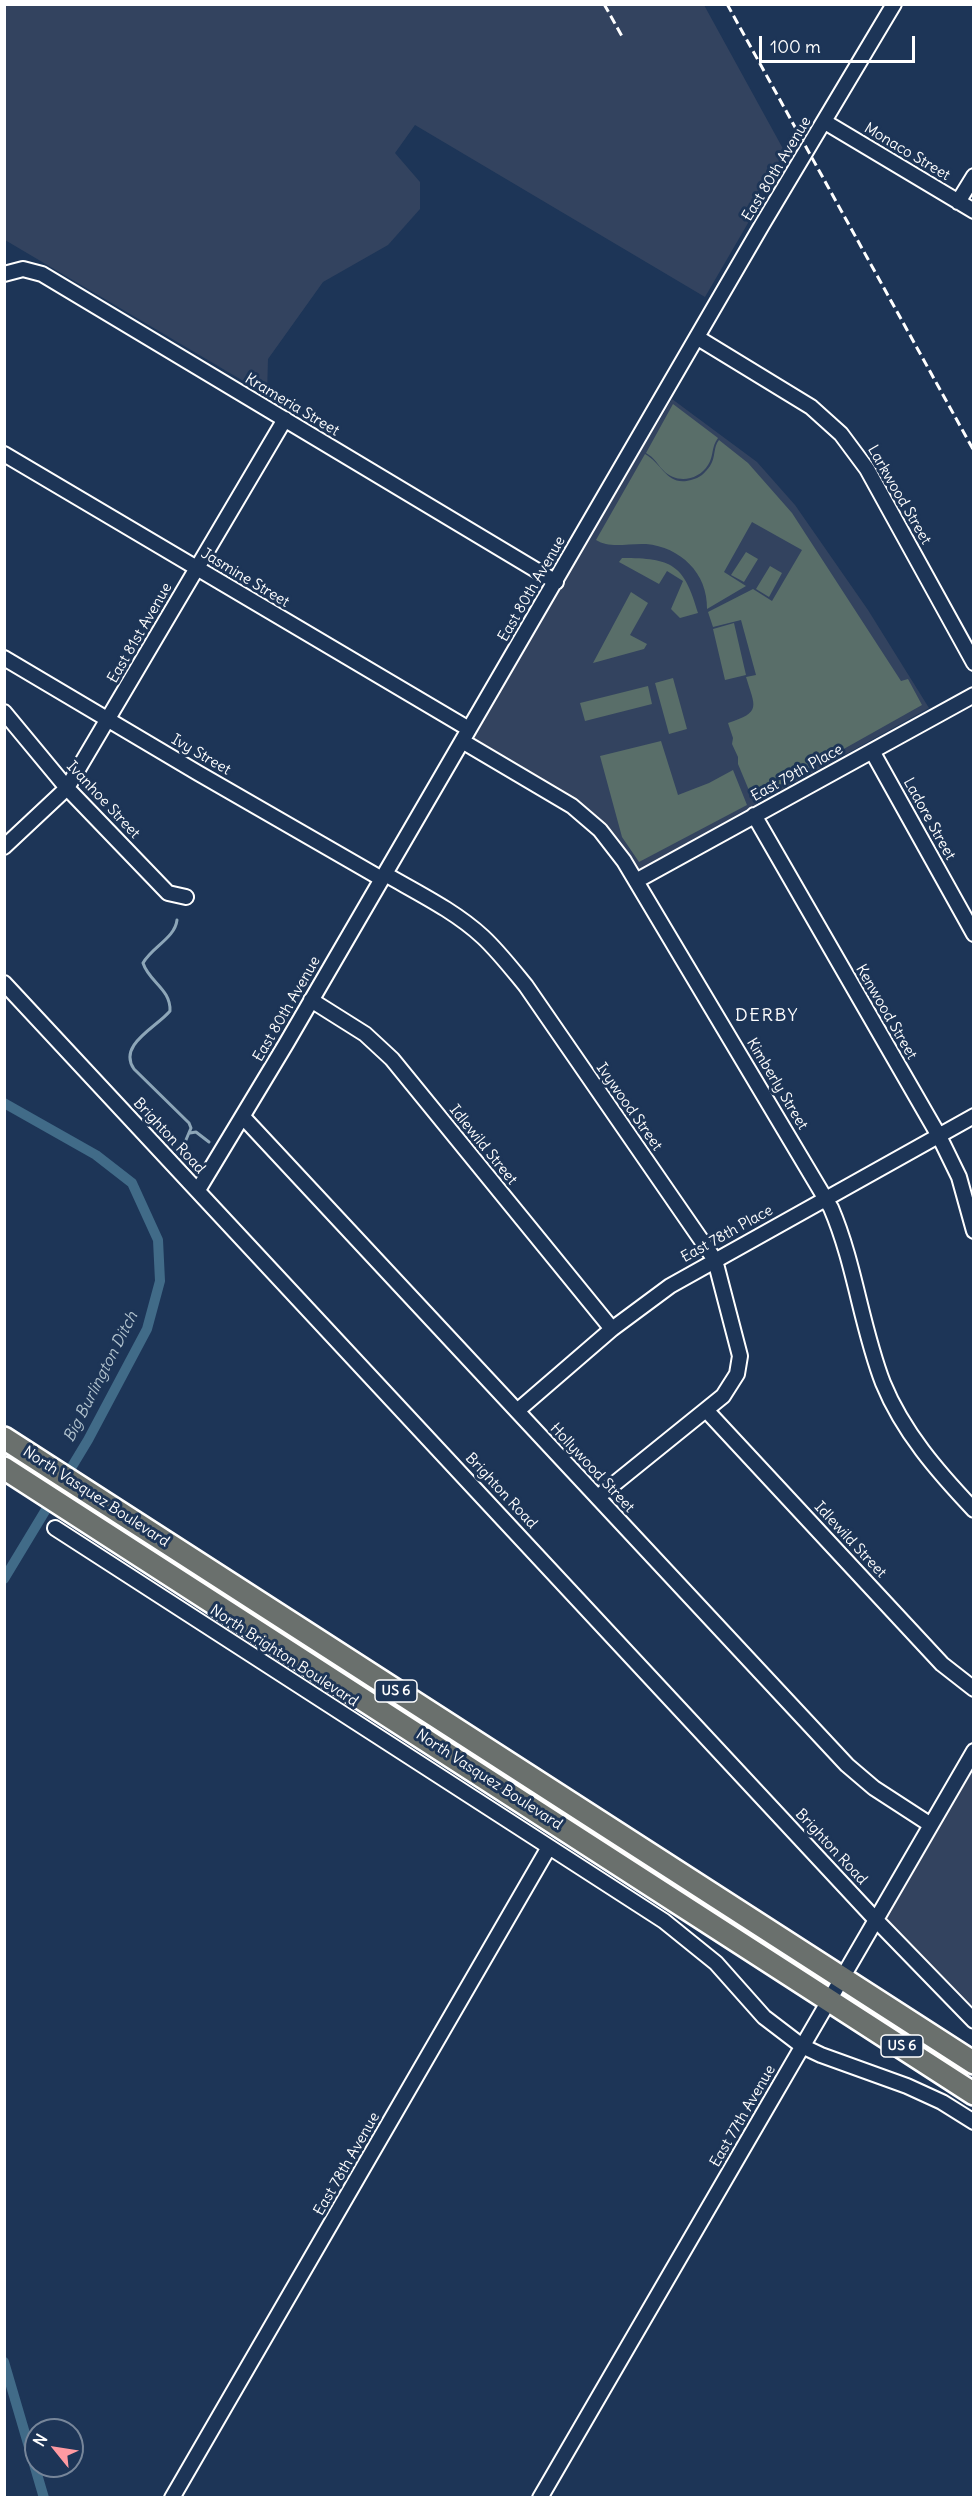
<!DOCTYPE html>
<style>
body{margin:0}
#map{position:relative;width:978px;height:2502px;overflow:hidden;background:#1d3557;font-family:Delius,sans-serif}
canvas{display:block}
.frame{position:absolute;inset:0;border:6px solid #fff;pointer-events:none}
.north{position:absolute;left:24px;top:2418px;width:60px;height:60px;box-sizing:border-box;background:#1d3557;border:2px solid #77869a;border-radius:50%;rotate:300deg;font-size:16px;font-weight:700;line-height:24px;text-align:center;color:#fff}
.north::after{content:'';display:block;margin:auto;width:21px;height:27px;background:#ff9aa2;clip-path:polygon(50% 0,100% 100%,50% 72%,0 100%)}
.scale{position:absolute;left:759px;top:36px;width:156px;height:27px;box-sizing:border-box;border:3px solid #fff;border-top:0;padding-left:8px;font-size:18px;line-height:21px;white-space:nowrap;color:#fff;-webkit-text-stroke:4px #1d3557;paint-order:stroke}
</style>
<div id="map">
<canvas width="978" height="2502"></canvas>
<div class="frame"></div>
<div class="north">N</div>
<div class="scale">100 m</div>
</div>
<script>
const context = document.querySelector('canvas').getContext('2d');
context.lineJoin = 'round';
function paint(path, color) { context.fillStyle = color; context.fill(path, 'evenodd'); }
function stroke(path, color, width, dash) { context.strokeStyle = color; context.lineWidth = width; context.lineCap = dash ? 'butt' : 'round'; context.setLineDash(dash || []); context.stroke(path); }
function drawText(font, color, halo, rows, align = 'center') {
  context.font = font + ' Delius,sans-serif'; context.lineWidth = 6; context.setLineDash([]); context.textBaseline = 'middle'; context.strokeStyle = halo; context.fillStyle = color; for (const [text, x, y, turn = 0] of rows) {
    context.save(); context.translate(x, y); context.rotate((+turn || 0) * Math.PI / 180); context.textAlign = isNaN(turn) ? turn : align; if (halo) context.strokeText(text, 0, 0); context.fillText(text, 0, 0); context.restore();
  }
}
paint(new Path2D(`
 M5 4 704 5 787 156 705 297 415 125 395 153 420 182V209L388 245 323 282 268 359 267 395 5 240Z
 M672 399 757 462 795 505 868 610 929 708 636 871 615 835 595 814 577 800 470 738Z
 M973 1749V2021L879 1922Z`), '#33435f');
paint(new Path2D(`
 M673 404 718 438C711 447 714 456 708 465 698 481 676 484 663 470 656 463 655 458 646 453Z
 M719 440 748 463 792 513 901 681 908 679 922 705 753 800 738 764V757L732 744 733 738 728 723C762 712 755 707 746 677L756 675 741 620 713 627 708 612 753 589 772 601 802 550 752 522 724 572 746 586 707 609C708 573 680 547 646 544 628 543 610 549 596 540L645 454C663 464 667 487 691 480 700 478 705 473 710 466 716 457 713 447 719 440Z
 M746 552 758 559 744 582 731 575Z
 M622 558C672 558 684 564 698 613L680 618 671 609 683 581 667 571 659 584 619 562Z
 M770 566 782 573 769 597 756 589Z
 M631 592 648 603 630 635 647 644 644 649 593 663Z
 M734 623 746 675 725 680 713 629Z
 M673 678 687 729 669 734 655 683Z
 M648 686 652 704 585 721 580 703Z
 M661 741 678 795 709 783 733 770 747 805 639 862 622 837 600 756Z`), '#596e69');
stroke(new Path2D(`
 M177 920C175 938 152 947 143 963 149 982 171 989 170 1011 157 1027 117 1045 134 1069L189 1123 191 1128 180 1154
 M190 1133 196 1132 209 1142`), '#8da6b8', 3);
stroke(new Path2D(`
 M4 1103 96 1155 132 1183 158 1240 160 1281 147 1329 88 1440 4 1579
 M4 2362 44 2498`), '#416b88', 10);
const minor = new Path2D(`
 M825 122 974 211
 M958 202 974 176
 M4 274 23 269 42 274 556 582
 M698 338 811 407 841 434 867 469 974 663
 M4 454 469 729
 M4 658 198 773 382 879
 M4 712 67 788 168 893 186 897
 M462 741 572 806 600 830 624 861 831 1208C855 1264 861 1326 883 1383 903 1432 938 1472 974 1510
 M872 751 974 934
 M754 815 939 1136 959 1177 974 1231
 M4 847 67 788 285 419
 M385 874C418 893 455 911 483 937 499 952 512 969 526 986L715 1260 740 1356 737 1374 723 1396 598 1497
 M636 881 974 695
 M4 983 876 1920 974 2021
 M311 1000 365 1034 392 1059 612 1329
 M243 1117 847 1765 874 1788 931 1825
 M198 1190 286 1044 762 225 894 4
 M706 1410 942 1664 974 1689
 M517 1411 612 1329 670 1286 974 1116
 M55 1528 664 1921 716 1963 764 2017 802 2046 821 2055 907 2086 942 2102 974 2122
 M172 2498 549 1847
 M540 2498 974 1751`);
const highway = new Path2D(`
 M4 1438 974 2063
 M4 1468 974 2094`);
stroke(minor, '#fff', 18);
stroke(highway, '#fff', 26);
stroke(minor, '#1d3557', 14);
stroke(highway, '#6a706d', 21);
stroke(new Path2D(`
 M604 4 623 38
 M727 4 974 451`), '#fff', 3, [9, 4.5]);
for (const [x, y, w] of [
 [396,1691,42],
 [902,2046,42]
]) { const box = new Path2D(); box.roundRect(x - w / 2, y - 11, w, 22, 4.5); context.fillStyle = '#1d3557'; context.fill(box); stroke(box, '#fff', 1.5); }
drawText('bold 14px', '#fff', null, [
 ["US 6",396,1691],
 ["US 6",902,2046]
]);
drawText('15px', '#fff', '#1d3557', [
 ["Monaco Street",907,152,31],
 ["East 80th Avenue",777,169,-59],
 ["Krameria Street",292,405,31],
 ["Larkwood Street",899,495,60],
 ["Jasmine Street",245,578,31],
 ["East 80th Avenue",532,589,-60],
 ["East 81st Avenue",140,633,-60],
 ["Ivy Street",201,755,30],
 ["East 79th Place",797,773,-29],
 ["Ivanhoe Street",103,800,47],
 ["Ladore Street",929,819,61],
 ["East 80th Avenue",287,1009,-60],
 ["Kenwood Street",886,1012,60],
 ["Kimberly Street",777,1084,59],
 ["Ivywood Street",629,1107,55],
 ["Brighton Road",169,1136,47],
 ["Idlewild Street",483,1145,51],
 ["East 78th Place",727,1234,-29],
 ["Hollywood Street",592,1468,47],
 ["Brighton Road",501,1491,47],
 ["North Vasquez Boulevard",96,1497,33],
 ["Idlewild Street",850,1540,47],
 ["North Brighton Boulevard",284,1656,33],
 ["North Vasquez Boulevard",489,1780,33],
 ["Brighton Road",831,1847,47],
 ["East 77th Avenue",743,2116,-60],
 ["East 78th Avenue",347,2164,-60]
]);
drawText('italic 16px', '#b3c4cf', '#1d3557', [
 ["Big Burlington Ditch",101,1377,-63]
]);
context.letterSpacing = '1.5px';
drawText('18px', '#fff', '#1d3557', [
 ["DERBY",767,1016]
]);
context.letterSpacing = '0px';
</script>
